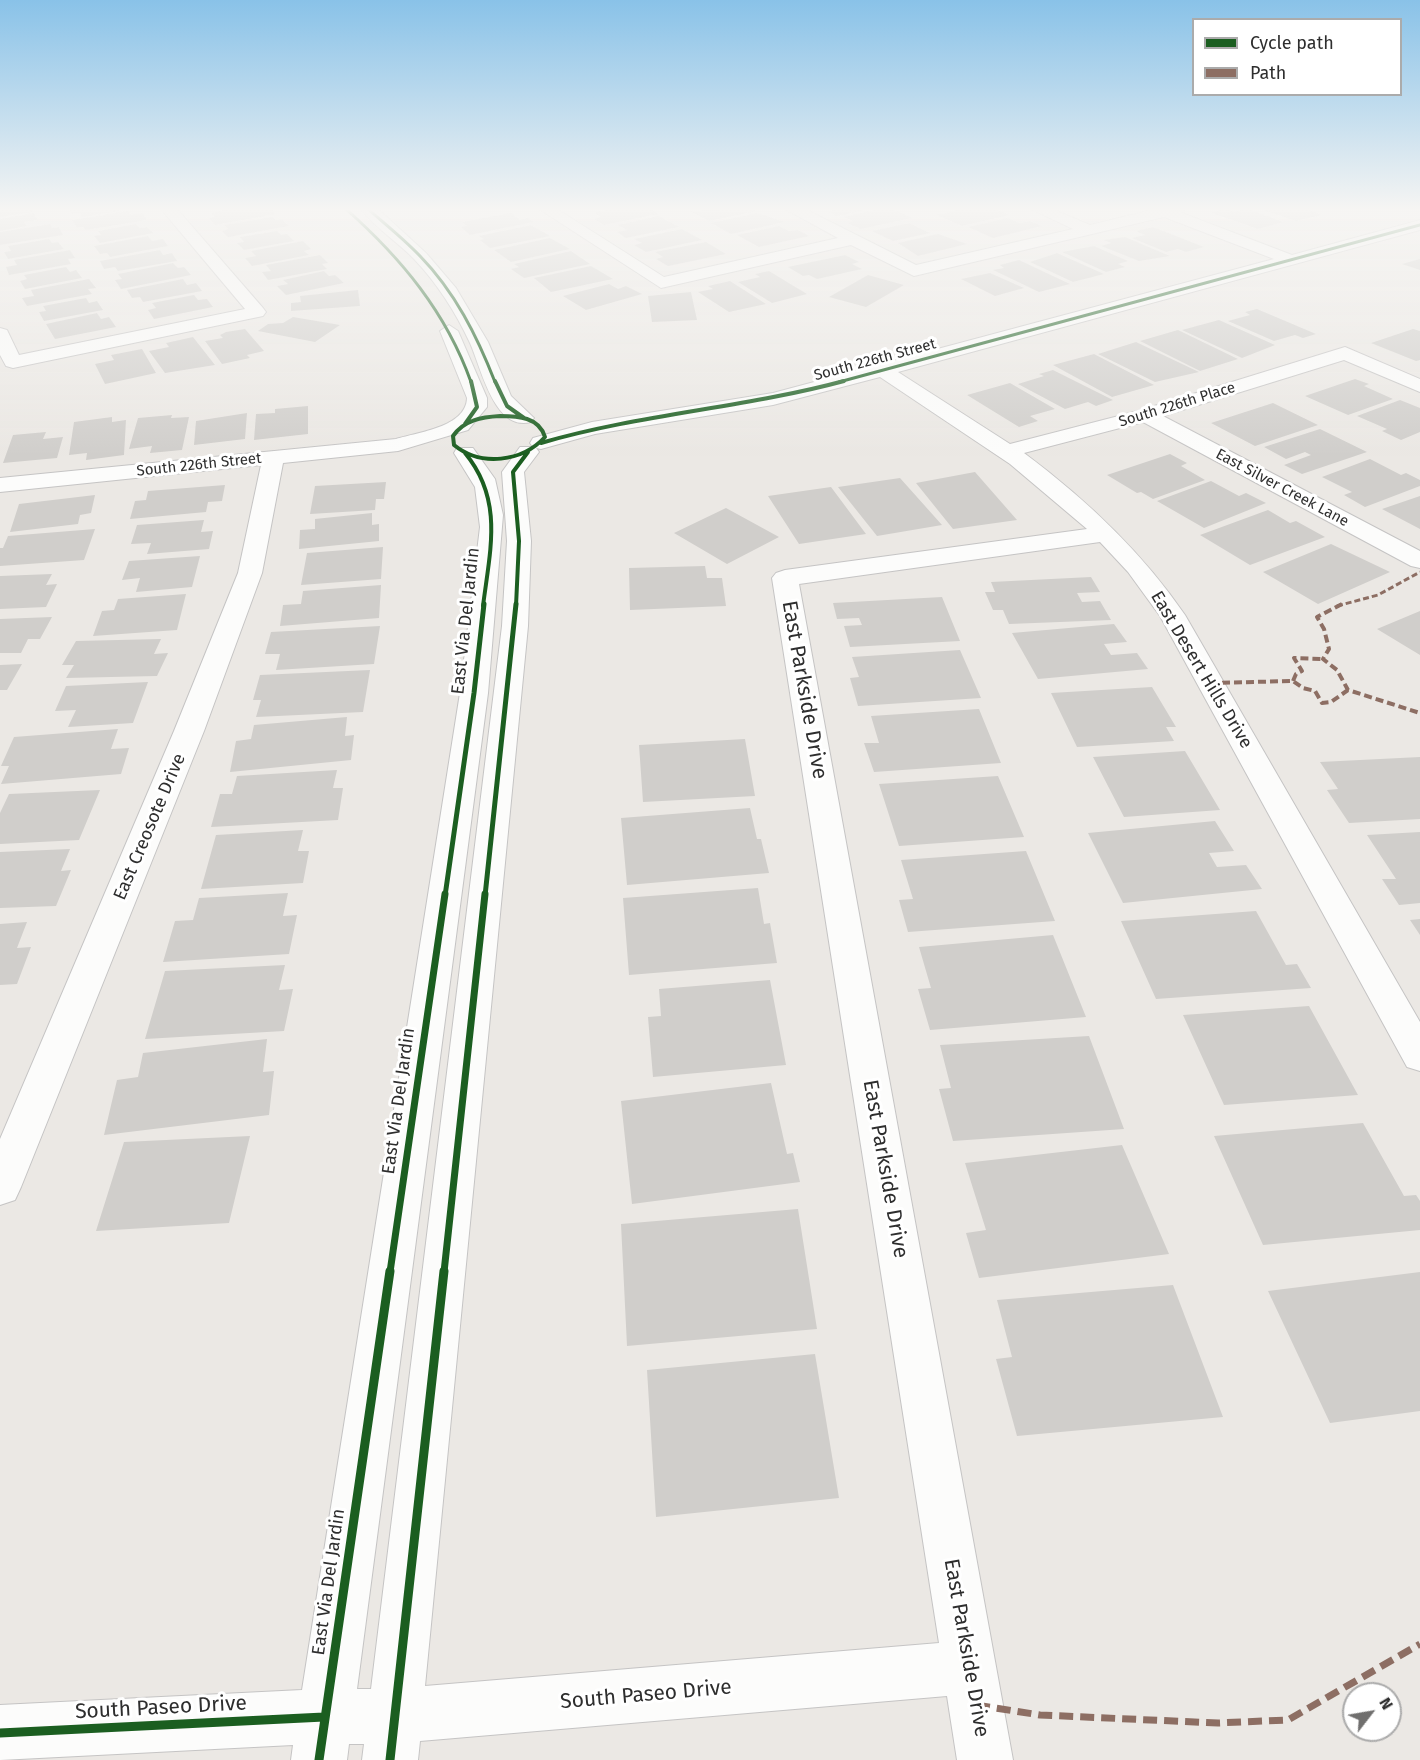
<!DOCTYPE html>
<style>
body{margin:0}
#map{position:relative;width:1420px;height:1760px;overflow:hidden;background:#ebe8e4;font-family:"Fira Sans",sans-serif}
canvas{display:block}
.legend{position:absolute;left:1192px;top:18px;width:210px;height:78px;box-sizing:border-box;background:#fff;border:2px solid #ababab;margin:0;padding:8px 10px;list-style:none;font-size:18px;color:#2e2e2e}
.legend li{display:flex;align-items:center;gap:12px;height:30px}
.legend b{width:30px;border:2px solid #ababab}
.north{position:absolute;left:1342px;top:1682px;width:60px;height:60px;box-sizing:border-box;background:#fff;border:2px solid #ababab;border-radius:50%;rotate:59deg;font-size:16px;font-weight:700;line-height:24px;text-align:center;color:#2e2e2e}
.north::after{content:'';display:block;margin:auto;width:21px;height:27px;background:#706f6e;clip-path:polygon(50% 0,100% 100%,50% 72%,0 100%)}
</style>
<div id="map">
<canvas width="1420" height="1760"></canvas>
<ul class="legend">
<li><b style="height:8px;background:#1b5e20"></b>Cycle path</li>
<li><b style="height:8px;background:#8d6e63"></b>Path</li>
</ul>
<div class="north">N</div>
</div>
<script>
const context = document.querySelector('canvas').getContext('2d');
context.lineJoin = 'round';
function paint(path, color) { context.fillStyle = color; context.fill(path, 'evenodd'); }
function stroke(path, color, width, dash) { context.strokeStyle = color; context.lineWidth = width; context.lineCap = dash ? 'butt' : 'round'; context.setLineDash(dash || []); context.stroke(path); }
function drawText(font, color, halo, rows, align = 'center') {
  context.font = font + ' "Fira Sans",sans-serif'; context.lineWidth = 6; context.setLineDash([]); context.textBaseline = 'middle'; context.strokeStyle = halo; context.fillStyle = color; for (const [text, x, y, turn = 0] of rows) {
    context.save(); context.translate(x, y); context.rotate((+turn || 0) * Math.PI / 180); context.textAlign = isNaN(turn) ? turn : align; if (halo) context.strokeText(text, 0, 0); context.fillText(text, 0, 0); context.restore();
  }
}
paint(new Path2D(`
 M0 209H31L32 212 0 217Z
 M69 209H118L119 211 82 217 80 213 72 214Z
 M229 209H271L276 214 215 225 209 218 215 217 211 213Z
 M612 209H650L658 214 604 225 594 219 601 217 594 213Z
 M752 209 756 211 709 221 690 211Z
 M830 209H864V210L837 216 829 212 833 211Z
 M880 209 897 211 912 218 861 229 847 223 853 221 844 217Z
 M962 209H994L1009 215 962 226 937 215Z
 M1224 209 1234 212 1247 209 1284 222 1258 229 1212 213Z
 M1306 209 1321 215 1296 221 1264 210Z
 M128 211 131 215 142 213 147 220 86 230 83 227 77 228 72 220Z
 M33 213 38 220 24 222 27 226 0 231V219Z
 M511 213 520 220 528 218 534 222 470 235 461 227 467 226 462 222Z
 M757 213 785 222 731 234 711 223Z
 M659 216 679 227 626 238 617 232 627 230 617 225Z
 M272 217 276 220 282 219 289 226 228 237 222 231 228 229 224 225Z
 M1007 218 1020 223 1030 221 1042 226 993 238 968 227Z
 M909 223 930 233 893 241 872 231Z
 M50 224 52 228 59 227 63 235 0 245V232Z
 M136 224 140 228 147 227 153 233 100 243 94 236 101 235 98 231Z
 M531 225 550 236 490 248 480 240 484 239 479 236Z
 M779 226 789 231 798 230 809 236 759 247 737 235Z
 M1153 227 1204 247 1186 252 1178 249 1166 252 1132 238 1145 235 1136 231Z
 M682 229 702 240 646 252 634 245 642 243 634 239Z
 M277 231 281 235 287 234 294 241 244 250 237 243 244 242 240 237Z
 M938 234 967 244 918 256 898 243Z
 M148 236 152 241 163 239 168 246 110 257 107 253 100 254 94 246Z
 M1125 237 1170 256 1139 261 1101 246 1111 243 1104 240Z
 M550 238 570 249 511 262 494 250Z
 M49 239 52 243 58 242 64 249 8 259 4 252 11 251 8 246Z
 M303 241 311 249 304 251 309 255 252 266 245 258 256 256 251 251Z
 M706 242 726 254 668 266 656 259 663 257 655 252Z
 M1094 246 1128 261 1118 264 1125 267 1106 272 1062 252Z
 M70 250 75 258 68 259 71 264 9 275 6 267 17 265 14 260Z
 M160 250 163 255 172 253 177 261 118 271 115 267 104 269 100 261Z
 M571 251 590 264 524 278 511 269 519 267 514 264Z
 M1057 253 1104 274 1073 282 1030 262Z
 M320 255 328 263 322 264 327 269 268 280 262 272 271 271 266 265Z
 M845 255 859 262 852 264 862 269 817 279 809 275 803 276 788 267Z
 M1420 259V270L1402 264Z
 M1019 260 1070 284 1039 292 993 270 1004 268 1000 265Z
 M173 263 178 268 184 267 191 275 121 289 115 280 122 279 118 274Z
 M591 266 613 279 551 292 534 278Z
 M66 267 70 272 76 270 82 278 25 289 20 281 27 279 24 275Z
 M324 271 329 276 335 275 344 283 286 295 277 286 288 284 283 280Z
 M769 271 807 294 772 303 738 282 760 277 755 274Z
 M990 273 1024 288 995 296 961 279Z
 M868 275 904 285 866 307 829 297Z
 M89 279 96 288 88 289 92 294 27 306 22 298 34 296 31 290Z
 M183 279 187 285 196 283 202 291 143 302 140 297 132 298 127 290Z
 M730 281 766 304 729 312 698 292 713 289 708 286Z
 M609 284 618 289 626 286 642 294 586 310 563 296Z
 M358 290 360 306 291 311V303L301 302 300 296Z
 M691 292 697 320 652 322 648 296Z
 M194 295 198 300 207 299 213 307 154 319 148 310 156 308 152 303Z
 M86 298 89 303 97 301 103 310 44 321 39 312 46 311 43 306Z
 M1257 309 1316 334 1303 338 1295 335 1274 341 1228 321 1250 315 1245 312Z
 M97 313 101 319 109 317 116 327 55 339 46 324Z
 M293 317 340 325 315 342 258 331 268 324 283 323Z
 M1219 320 1275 345 1242 358 1182 330Z
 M245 329 264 351 247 355 250 358 222 364 205 341 223 338 220 335 226 332Z
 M1413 329 1420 331V360L1416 361 1371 343Z
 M1178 330 1238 359 1200 371 1140 341Z
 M193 337 215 365 165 373 149 351 169 347 166 343Z
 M1136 342 1199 372 1155 382 1098 354Z
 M142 349 156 373 105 384 95 364 114 360 111 355Z
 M1094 354 1154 385 1112 397 1053 365Z
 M1053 370 1113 400 1096 406 1088 402 1065 409 1018 384 1044 376 1039 374Z
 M1355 379 1369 384 1364 386 1393 399 1348 415 1305 396Z
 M1010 383 1055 409 1030 416 1038 421 1019 427 967 395Z
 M1400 400 1420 408V432L1401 440 1382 431 1387 429 1357 416Z
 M1273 403 1318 425 1255 446 1211 423Z
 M308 406V434L254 440 256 414 275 413V409Z
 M247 413 245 439 194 445 196 421Z
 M172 415 171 418 189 417 182 450 150 453 152 446 129 449 138 418Z
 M112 417V422L126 420 124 455 86 460 87 453 69 455 74 422Z
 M1320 429 1367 452 1302 474 1284 465 1311 455 1305 452 1286 459 1264 447Z
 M46 432 43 439 63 437 57 458 3 463 13 435Z
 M1170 454 1187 463 1181 466 1205 480 1153 499 1141 492 1137 493 1107 475Z
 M1370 459 1401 475 1406 473 1420 480V486L1365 507 1344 495 1352 492 1322 477Z
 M975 472 1017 520 953 529 916 483Z
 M900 478 942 525 877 536 838 487Z
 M1211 481 1239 496 1246 493 1266 503 1204 528 1157 501Z
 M386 482 384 499H376L375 510 310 514 315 486Z
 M225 485 222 501 208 502 206 512 130 519 135 501 146 500 148 491Z
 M831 487 866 534 799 544 768 496Z
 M95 495 91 513 80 515 78 524 10 532 19 504Z
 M1420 496V529L1382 509Z
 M726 508 779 537 727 564 674 533Z
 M1268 510 1290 523 1296 521 1325 537 1250 565 1200 535Z
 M372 513V525L379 524V541L299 549 300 530 315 529V519Z
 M204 520 201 532 213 531 209 549 147 554 151 543 131 544 137 525Z
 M95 529 84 560 0 566V548H3L8 536Z
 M1331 544 1390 572 1318 604 1263 572Z
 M383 547 381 579 301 585 307 553Z
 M200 556 192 587 136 592 140 578 122 580 129 561Z
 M705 566 707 578H722L726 606 630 610 629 568Z
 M52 574 46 585 57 584 46 607 0 609V576Z
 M1091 577 1100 592 1077 593 1082 602 1100 601 1111 620 1009 624 1003 610H993L985 592H995L991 582Z
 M381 585 379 618 280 626 283 605 301 604 303 591Z
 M186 594 177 630 93 636 102 611 114 610 118 599Z
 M942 597 960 641 850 647 844 626 862 625 859 618 837 619 833 603Z
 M1420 611V655L1377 629Z
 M52 617 40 639H28L21 653H0V619Z
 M1114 624 1127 642 1104 644 1111 655 1137 653 1148 669 1038 679 1012 633Z
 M380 626 374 664 276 670 280 654H265L271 632Z
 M161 639 154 654 168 653 157 676 66 678 74 665H62L76 641Z
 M960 650 981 698 858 706 850 678 859 677 852 657Z
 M22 664 7 690H0V665Z
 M370 670 363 712 256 717 261 700H253L260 675Z
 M148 682 133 723 68 727 76 710 55 711 66 686Z
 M1152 687 1176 727H1166L1174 741 1077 747 1051 693Z
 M979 709 1001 763 874 772 864 743H879L871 716Z
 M347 717 345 736 354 735 351 760 230 772 236 741 251 739 254 725Z
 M118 729 111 749 129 748 121 774 1 784 9 766H1L14 737Z
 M745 739 755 796 643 802 639 745Z
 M1185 751 1220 810 1124 817 1093 757Z
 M1420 757V819L1349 823 1327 790 1338 789 1320 762Z
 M337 770 333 788H343L338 820 211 827 220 794H232L237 776Z
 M998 776 1024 837 899 846 879 784Z
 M100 790 79 840 0 844V813L9 794Z
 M750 808 757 839H761L769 873 627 885 621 818Z
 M1215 821 1234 851 1209 853 1217 867 1246 865 1262 889 1123 903 1088 833Z
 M303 830 298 851H309L303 883 201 889 216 835Z
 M1420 832V903L1399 905 1382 879H1396L1367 835Z
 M70 849 61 871 71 870 56 906 0 908V852Z
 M1026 851 1055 921 908 932 899 900 913 899 901 860Z
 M758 888 764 924 770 923 777 963 629 975 623 898Z
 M288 893 283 916 297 915 289 954 163 962 175 921 193 920 199 898Z
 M1256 911 1286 965 1297 964 1311 988 1156 999 1121 921Z
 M1420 919V935L1410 920Z
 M27 922 17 948 31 947 17 984 0 985V924Z
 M1053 935 1086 1017 930 1030 918 989 931 988 919 947Z
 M285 965 279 990 293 989 284 1031 145 1039 165 971Z
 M770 980 786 1065 653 1077 648 1017 661 1016 659 989Z
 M1309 1006 1358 1095 1224 1105 1183 1015Z
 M1089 1036 1124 1129 953 1141 939 1089 951 1088 940 1045Z
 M267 1039 263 1072 274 1071 269 1115 104 1135 117 1080 138 1077 143 1053Z
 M771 1083 787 1154 793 1153 800 1182 632 1204 621 1101Z
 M1363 1123 1404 1196 1416 1195 1420 1201V1230L1263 1245 1214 1136Z
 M250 1136 229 1223 96 1231 124 1142Z
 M1122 1145 1169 1254 979 1278 966 1233 986 1230 965 1163Z
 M798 1209 817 1329 627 1346 621 1224Z
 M1420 1272V1411L1330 1423 1268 1291Z
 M1173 1285 1223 1417 1017 1436 996 1359 1012 1357 997 1300Z
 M815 1354 839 1498 656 1517 647 1370Z`), '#d0cecb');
const minor = new Path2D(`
 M161 209H177L263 308 266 312 263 316 13 368 6 366 0 355V328L7 330 19 355 245 309Z
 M361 209H378L426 253 456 288 488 342 511 396 534 418 531 422C494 432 481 367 470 343 456 313 437 283 414 259 398 242 375 228 361 209Z
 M539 209H557L664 277 838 238 785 209H805L916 265 1073 229 1031 209H1052L1090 225 1156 209H1185L1182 213 1292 255 1420 220V230L898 372 1010 444 1138 411 1345 347 1420 379V392L1344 360 1163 416 1420 551V568L1411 566 1143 422 1024 453C1087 500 1141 551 1185 615L1420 1022V1071L1407 1067 1160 616 1128 572 1100 542 799 584 1013 1760H957L947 1696 420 1741 418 1760H362L364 1744H349L347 1760H291L293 1745 0 1760V1705L302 1690 460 693 480 527 475 487 454 453 457 448H473L495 479 503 515 488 693 357 1689H371L502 626 507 541 502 472 520 447H533L530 443 533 438 592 422 773 393 1274 259 1164 217 914 276 851 245 661 288ZM880 377 1010 464 1087 529 785 570 776 573 772 578 939 1643 425 1686 528 626 531 541 524 472 539 452 536 448 541 449 595 434 773 405Z
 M449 325 458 331 487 398V407L468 430 398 451 283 463 262 573 204 731 21 1187 15 1200 0 1205V1139L174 731 238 573 261 465 0 492V478L396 439C419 432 466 427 467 398L440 331Z`);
stroke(minor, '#c5c4c4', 2);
paint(minor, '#fcfcfb');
stroke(new Path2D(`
 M1337 606 1378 595 1420 572`), '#8d6e63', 3, [6, 3]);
stroke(new Path2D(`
 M1342 604 1317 617 1324 629 1329 649 1323 659 1337 670 1348 690 1420 713
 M1293 681 1296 674 1302 671 1294 658 1323 659
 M1210 683 1293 681 1303 688 1315 691 1322 703 1331 702 1348 690`), '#8d6e63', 4, [8, 4]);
stroke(new Path2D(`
 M976 1705 1040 1715 1218 1723 1288 1720 1420 1644`), '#8d6e63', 7, [14, 7]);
stroke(new Path2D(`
 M346 209C401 258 446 312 471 382
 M368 209C385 224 404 239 420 256 455 292 477 336 495 382
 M839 382 1420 225`), '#1b5e20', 3);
stroke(new Path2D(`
 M495 381 507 406 524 418
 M500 416C518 416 539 417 545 437 522 462 481 467 454 445L453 436C464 420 482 417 500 416Z
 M465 424 477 407 471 381
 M541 443C640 414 744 408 844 381
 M465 453C504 500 490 550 483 606
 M516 606 519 541 513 472 528 452`), '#1b5e20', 4);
stroke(new Path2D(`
 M445 896 474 693 484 604
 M485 896 516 604`), '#1b5e20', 5);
stroke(new Path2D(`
 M390 1272 445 894
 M444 1272 485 894`), '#1b5e20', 7);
stroke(new Path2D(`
 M0 1733 324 1717
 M319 1760 390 1271
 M390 1760 444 1271`), '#1b5e20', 9);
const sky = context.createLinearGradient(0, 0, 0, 456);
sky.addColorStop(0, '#89c2e8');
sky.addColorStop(0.46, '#f6f5f3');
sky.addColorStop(1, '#f6f5f300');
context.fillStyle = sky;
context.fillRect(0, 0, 1420, 456);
drawText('15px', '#2e2e2e', '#fff', [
 ["South 226th Street",875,360,-15],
 ["South 226th Place",1177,405,-17],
 ["South 226th Street",199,465,-6],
 ["East Silver Creek Lane",1282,488,28]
]);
drawText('18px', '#2e2e2e', '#fff', [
 ["East Via Del Jardin",466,621,-84],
 ["East Desert Hills Drive",1201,670,59],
 ["East Creosote Drive",150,827,-67],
 ["East Via Del Jardin",399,1101,-82],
 ["East Via Del Jardin",329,1582,-82]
]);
drawText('21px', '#2e2e2e', '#fff', [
 ["East Parkside Drive",804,690,80],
 ["East Parkside Drive",885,1169,80],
 ["East Parkside Drive",966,1648,80],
 ["South Paseo Drive",646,1695,-5],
 ["South Paseo Drive",161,1708,-3]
]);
</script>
